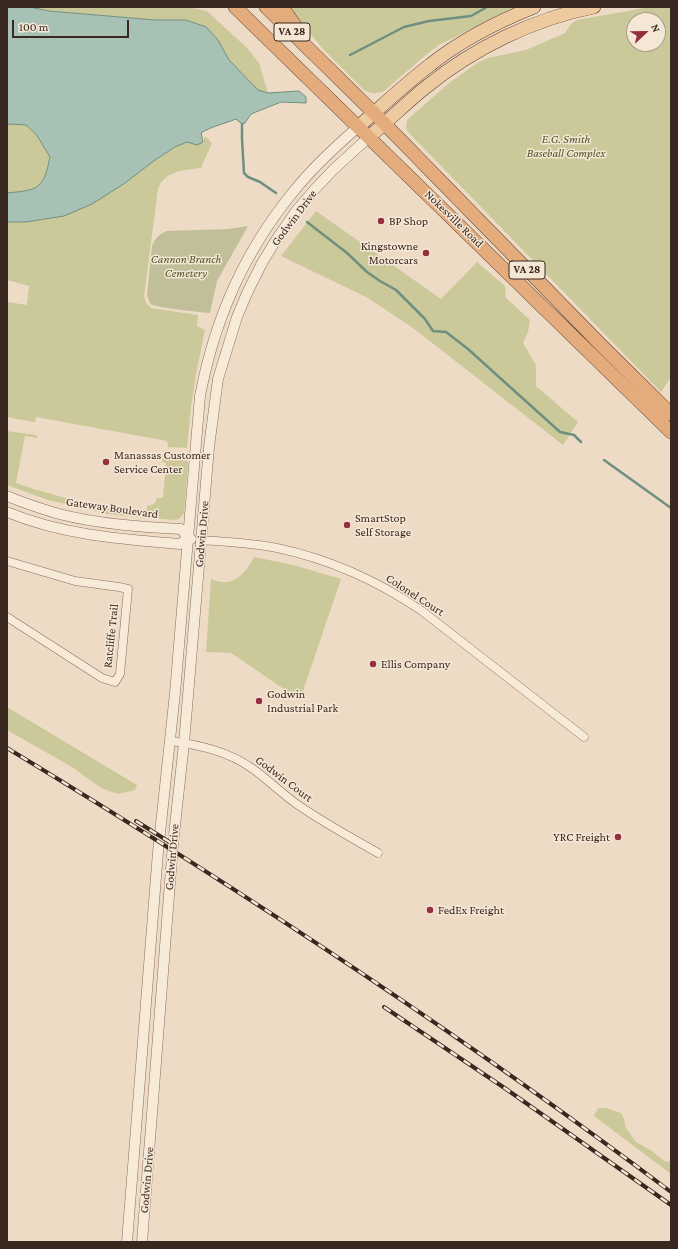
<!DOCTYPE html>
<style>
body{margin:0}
#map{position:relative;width:678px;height:1249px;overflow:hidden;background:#eddbc6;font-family:"Crimson Pro",serif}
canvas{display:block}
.frame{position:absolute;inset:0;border:8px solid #382820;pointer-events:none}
.north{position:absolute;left:626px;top:12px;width:40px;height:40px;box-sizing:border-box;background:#f5e7d5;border:1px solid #a99b8d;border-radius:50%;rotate:68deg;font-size:11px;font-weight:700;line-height:16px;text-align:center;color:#382820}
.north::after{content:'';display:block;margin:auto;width:14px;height:18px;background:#952e3f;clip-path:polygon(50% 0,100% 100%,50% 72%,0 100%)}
.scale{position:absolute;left:12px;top:20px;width:117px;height:18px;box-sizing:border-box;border:2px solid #382820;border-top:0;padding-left:5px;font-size:12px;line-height:14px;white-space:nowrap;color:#382820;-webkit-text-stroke:3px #f5e7d5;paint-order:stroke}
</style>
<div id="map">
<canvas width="678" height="1249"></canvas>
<div class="frame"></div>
<div class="north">N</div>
<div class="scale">100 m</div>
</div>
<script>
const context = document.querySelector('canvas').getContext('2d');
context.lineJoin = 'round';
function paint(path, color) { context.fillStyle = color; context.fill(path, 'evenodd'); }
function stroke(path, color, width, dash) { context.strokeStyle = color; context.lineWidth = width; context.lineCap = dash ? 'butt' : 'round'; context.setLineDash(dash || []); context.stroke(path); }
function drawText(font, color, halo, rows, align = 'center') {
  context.font = font + ' "Crimson Pro",serif'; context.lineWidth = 3; context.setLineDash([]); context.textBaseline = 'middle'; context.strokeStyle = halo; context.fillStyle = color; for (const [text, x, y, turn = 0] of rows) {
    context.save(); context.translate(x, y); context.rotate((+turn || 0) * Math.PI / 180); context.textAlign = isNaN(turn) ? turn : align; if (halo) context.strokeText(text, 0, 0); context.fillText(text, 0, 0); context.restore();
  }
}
paint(new Path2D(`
 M30 7H187L207 11 247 48 259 63 268 93 258 90 229 60 218 40 186 20H155L49 11Z
 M288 7H515L439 45 427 54 384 91C377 94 371 94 364 90L323 49Z
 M650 7H671V377L661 392 408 132 406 127 407 120 449 83 477 63 488 58 526 50 565 33 571 24 577 20ZM634 20H658V44H634Z
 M10 124 26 125 36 134 50 157C47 170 45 187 29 190 22 192 14 192 7 193V125Z
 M205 136 212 143 201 168C184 170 164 171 158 189L144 296 146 303 151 308 198 315 197 326 205 330 196 374 191 407 187 448 168 447 167 441 36 417 35 422H33L7 417V302L27 305 29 286 7 280V222H26L64 216 175 147 187 142H203Z
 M316 211 441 299 477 262 505 286 506 298 530 320 528 332 523 343 536 365V386L578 422 563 445 413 328 368 298 281 256Z
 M7 431 36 435 38 438 25 436 16 483C60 498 100 508 146 512L147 506 154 504 157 498H163L166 463 162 462 163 456 185 459 188 462 184 513 179 519 174 520 108 514 48 500 7 485Z
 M254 557 293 565 341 579 300 700 231 653 206 652 211 579C214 580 219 582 223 582 238 583 248 569 254 557Z
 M7 707 137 785 135 790 118 794 101 788 72 767 7 730Z
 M598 1108H606L621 1113 624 1119 626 1128 636 1142 652 1151 664 1161 671 1162V1174L594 1116Z`), '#cbc99a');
paint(new Path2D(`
 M248 226 217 281 210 313C200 312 157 308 151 304 149 301 148 298 147 295L152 246C155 238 159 234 167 231L228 229Z`), '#c0bf99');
const water = new Path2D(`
 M7 7H30L49 11 155 20H186L206 27 218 40 229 60 258 90 268 93 299 91 306 97V103L281 102 251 114 245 123 242 124 236 119C224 124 212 126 201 133L203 142 197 145 187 142 175 147 155 160 125 183 92 204 64 216 26 222H7V193C14 192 22 192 29 190 45 187 47 170 50 157L36 134 26 125 10 124 7 125Z`);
paint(water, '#a7c1b5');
stroke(water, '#6e8f82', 1);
stroke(new Path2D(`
 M350 55 404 27 429 21 471 16 487 7
 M242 124V139L244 173 248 177 260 182 276 193
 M307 222 347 253 367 272 380 281 396 290 425 319 433 331 446 332 468 349 560 432 574 435 581 442
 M604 460 671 508`), '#6e8f82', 2.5);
const minor = new Path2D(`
 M201 540C227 542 252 543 277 548 329 559 378 581 422 611L584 737
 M7 561 75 581 119 587 128 589 120 674 115 682 102 678 7 617
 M170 741C199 745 228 751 253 769 270 781 284 796 301 807 326 824 352 838 378 853`);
const tertiary = new Path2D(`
 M7 496C24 503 42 509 59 514 99 524 140 527 181 529L188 538
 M7 512C62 535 121 539 180 544L188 538 191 539
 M127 1242 158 852 175 693 200 396C215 318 244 252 294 191 313 167 335 147 358 127
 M142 1242 173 844 184 743 209 447 218 379 237 317 248 291 262 263 276 240 296 211 315 189 334 169 369 137`);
const primary = new Path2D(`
 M358 127C382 106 405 84 430 65 461 40 497 22 534 7
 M369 137C388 121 406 103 426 87 474 48 533 19 594 7`);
const trunk = new Path2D(`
 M235 7 671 432
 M266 7 374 113 600 344 671 414
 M282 7 299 31`);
stroke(minor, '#886d5c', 9);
stroke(tertiary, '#886d5c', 11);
stroke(primary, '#563c30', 14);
stroke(trunk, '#563c30', 14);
stroke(minor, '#f8ead9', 8);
stroke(tertiary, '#f8ead9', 10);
stroke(primary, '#eecaa0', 13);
stroke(trunk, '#e4ac7d', 13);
const rail = new Path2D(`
 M7 748C235 886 458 1032 671 1192
 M136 821 171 843
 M384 1007 506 1089 671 1205`);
stroke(rail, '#382820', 4);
stroke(rail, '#f5e7d5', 2.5, [8]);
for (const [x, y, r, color] of [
 [381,221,4,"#952e3f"],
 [426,253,4,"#952e3f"],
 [106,462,4,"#952e3f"],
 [347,525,4,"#952e3f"],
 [373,664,4,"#952e3f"],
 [259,701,4,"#952e3f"],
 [618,837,4,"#952e3f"],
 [430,910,4,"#952e3f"]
]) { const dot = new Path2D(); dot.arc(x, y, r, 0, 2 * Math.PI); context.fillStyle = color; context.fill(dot); stroke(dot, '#f5e7d5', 1.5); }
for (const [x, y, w] of [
 [292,32,36],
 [527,270,36]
]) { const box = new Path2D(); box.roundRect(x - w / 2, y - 9, w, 18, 3); context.fillStyle = '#f5e7d5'; context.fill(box); stroke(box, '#382820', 1); }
drawText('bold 11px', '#382820', null, [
 ["VA 28",292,32],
 ["VA 28",527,270]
]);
drawText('italic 12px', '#505427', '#f5e7d5', [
 ["E.G. Smith",566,139],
 ["Baseball Complex",566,153],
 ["Cannon Branch",186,259],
 ["Cemetery",186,273]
]);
drawText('12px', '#382820', '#f5e7d5', [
 ["Godwin Drive",294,218,-53],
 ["Nokesville Road",454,219,44],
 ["Gateway Boulevard",112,508,8],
 ["Godwin Drive",202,534,-85],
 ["Colonel Court",415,595,33],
 ["Ratcliffe Trail",111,636,-84],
 ["Godwin Court",284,779,37],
 ["Godwin Drive",172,857,-85],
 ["Godwin Drive",147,1180,-85]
]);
drawText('12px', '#382820', '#f5e7d5', [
 ["BP Shop",389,221],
 ["Kingstowne",418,246,"right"],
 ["Motorcars",418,260,"right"],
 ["Manassas Customer",114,455],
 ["Service Center",114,469],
 ["SmartStop",355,518],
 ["Self Storage",355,532],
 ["Ellis Company",381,664],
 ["Godwin",267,694],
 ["Industrial Park",267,708],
 ["YRC Freight",610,837,"right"],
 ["FedEx Freight",438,910]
], 'left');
</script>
